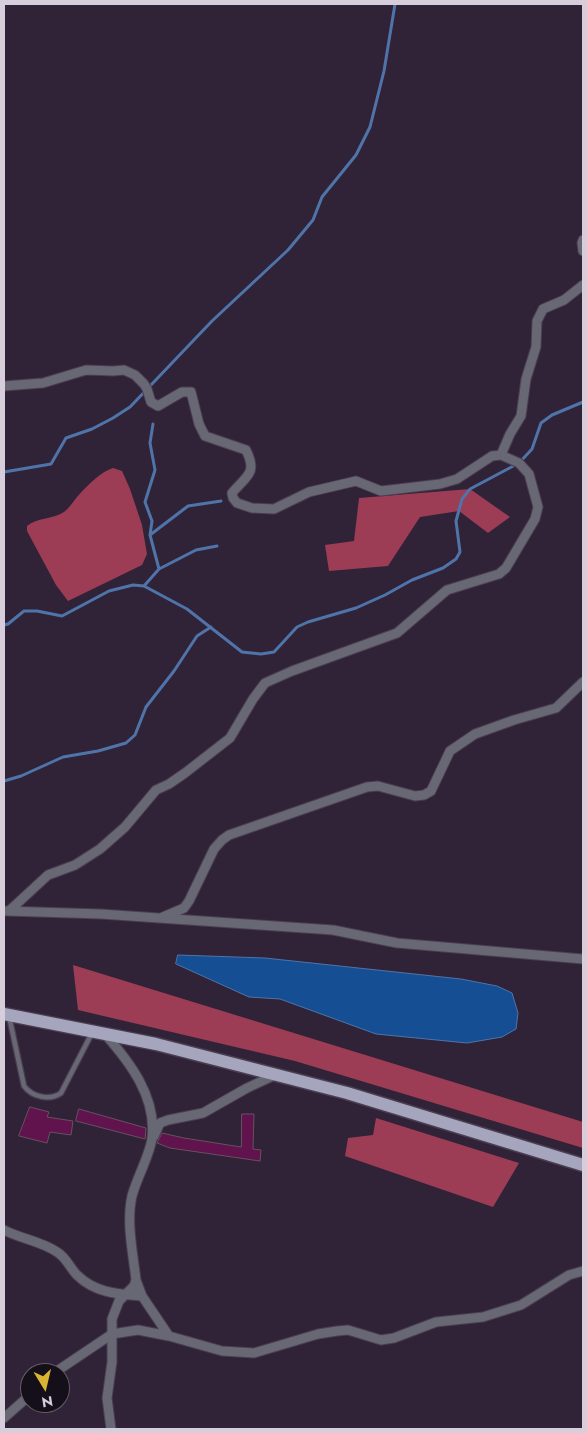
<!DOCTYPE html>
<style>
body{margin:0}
#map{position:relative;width:587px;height:1433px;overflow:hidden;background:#302338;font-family:Jost,sans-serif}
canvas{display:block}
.frame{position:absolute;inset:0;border:5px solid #d7cedc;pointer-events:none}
.north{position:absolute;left:20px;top:1363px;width:50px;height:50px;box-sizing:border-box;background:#150f19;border:1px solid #635b67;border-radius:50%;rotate:171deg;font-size:14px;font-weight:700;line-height:20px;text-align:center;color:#d7cedc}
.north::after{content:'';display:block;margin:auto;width:18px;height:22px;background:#d9b334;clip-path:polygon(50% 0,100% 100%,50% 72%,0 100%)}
</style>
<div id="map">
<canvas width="587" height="1433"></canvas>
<div class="frame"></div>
<div class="north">N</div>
</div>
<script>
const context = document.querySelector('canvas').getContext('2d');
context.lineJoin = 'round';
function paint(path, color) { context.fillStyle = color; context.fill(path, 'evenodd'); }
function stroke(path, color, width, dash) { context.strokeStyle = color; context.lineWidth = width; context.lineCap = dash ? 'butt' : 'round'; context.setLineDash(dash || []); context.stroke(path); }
paint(new Path2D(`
 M113 468 122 471 130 489 142 525 147 554 142 565 68 601 56 585 27 531V526C37 517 52 520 64 512 69 508 73 502 77 497 86 487 100 472 113 468Z
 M470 489 510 517 488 533 459 511 420 517 388 566 329 571 325 545 354 541 359 498Z
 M73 965 583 1122V1148L295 1061 78 1010Z
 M376 1118 519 1163 493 1207 345 1156 348 1138 373 1135Z`), '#9c3d55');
const water = new Path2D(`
 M178 955 265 958 461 979 497 986 512 993 518 1013 516 1029 502 1037 467 1043 376 1034 280 999 249 997 176 964Z`);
paint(water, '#154e93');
stroke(water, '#4f74a9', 1);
stroke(new Path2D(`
 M4 472 51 464 66 438 92 429 113 418 130 407 212 321 288 250 313 220 322 197 356 155 370 127 384 71 395 4
 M150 535 188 506 221 501
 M159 569 196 550 217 546
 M144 586 159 569 150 535 152 521 145 502 155 470 150 443 153 424
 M4 625 8 624 24 611H37L62 616 109 591 133 585 144 586 187 609 242 652 261 654 274 652 297 627 308 622 356 608 385 595 412 580 443 568 456 559 460 552 456 521 462 499 470 489 519 463 532 449 541 423 552 415 583 402
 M4 781 21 776 63 757 98 751 126 743 135 735 146 707 174 671 197 636 211 627`), '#4f74a9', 3);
const building = new Path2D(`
 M30 1107 49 1112 47 1117 73 1121 71 1135 50 1132 47 1143 19 1136Z
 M79 1109 146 1128 145 1139 76 1121Z
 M242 1114H254L253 1149 261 1150 260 1161 170 1148 157 1143 162 1133 184 1138 241 1147Z`);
paint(building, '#60134d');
stroke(building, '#695060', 1);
const service = new Path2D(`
 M9 1016 24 1086C32 1097 50 1101 61 1093L92 1033`);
const minor = new Path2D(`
 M583 240 582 243 583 251
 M4 386 43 383 86 370 113 371 124 370 135 375 144 384 147 389 151 402 158 406 182 392H191L199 424 205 436 246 450C258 474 246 476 232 493L233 498 237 503 252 508 274 509 309 492 356 481 381 491 440 484 457 479 492 456 501 455 519 463 529 474 538 507 535 519 506 568 499 574 447 590 397 633 292 671 265 683 253 699 230 738 185 773 169 784 156 790 125 827 100 849 75 865 48 875 9 911
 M501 455 510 434 521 416 526 379 536 347 537 321 543 309 564 300 583 285
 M6 911 101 914 333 930 397 943 583 959
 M163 917 184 908 189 901 214 849 222 840 229 835 367 787 378 786 415 796 424 795 431 791 450 751 475 734 514 720 556 708 583 682
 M104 1033C129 1061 157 1097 152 1138 150 1155 137 1177 132 1196 126 1222 133 1253 136 1280L134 1286 119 1301 112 1319V1362L107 1398 111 1429
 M154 1136 160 1123 168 1120 203 1113 247 1088 275 1075
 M4 1230C21 1239 41 1241 57 1252 66 1257 70 1268 77 1275 95 1293 118 1294 142 1296
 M136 1280 142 1296 169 1336
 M54 1373 112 1334 138 1330 169 1336 222 1351 254 1353 318 1334 337 1331 348 1330 381 1340 394 1338 436 1322 483 1317 521 1305 569 1275 583 1271
 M4 1418 30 1395`);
const primary = new Path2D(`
 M4 1014 156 1044 347 1093 583 1165`);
stroke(service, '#4b3e52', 7);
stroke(minor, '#4b3e52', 11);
stroke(primary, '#4b3e52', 15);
stroke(service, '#676873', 4.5);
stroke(minor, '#676873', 9);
stroke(primary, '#a5a5be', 12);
</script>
